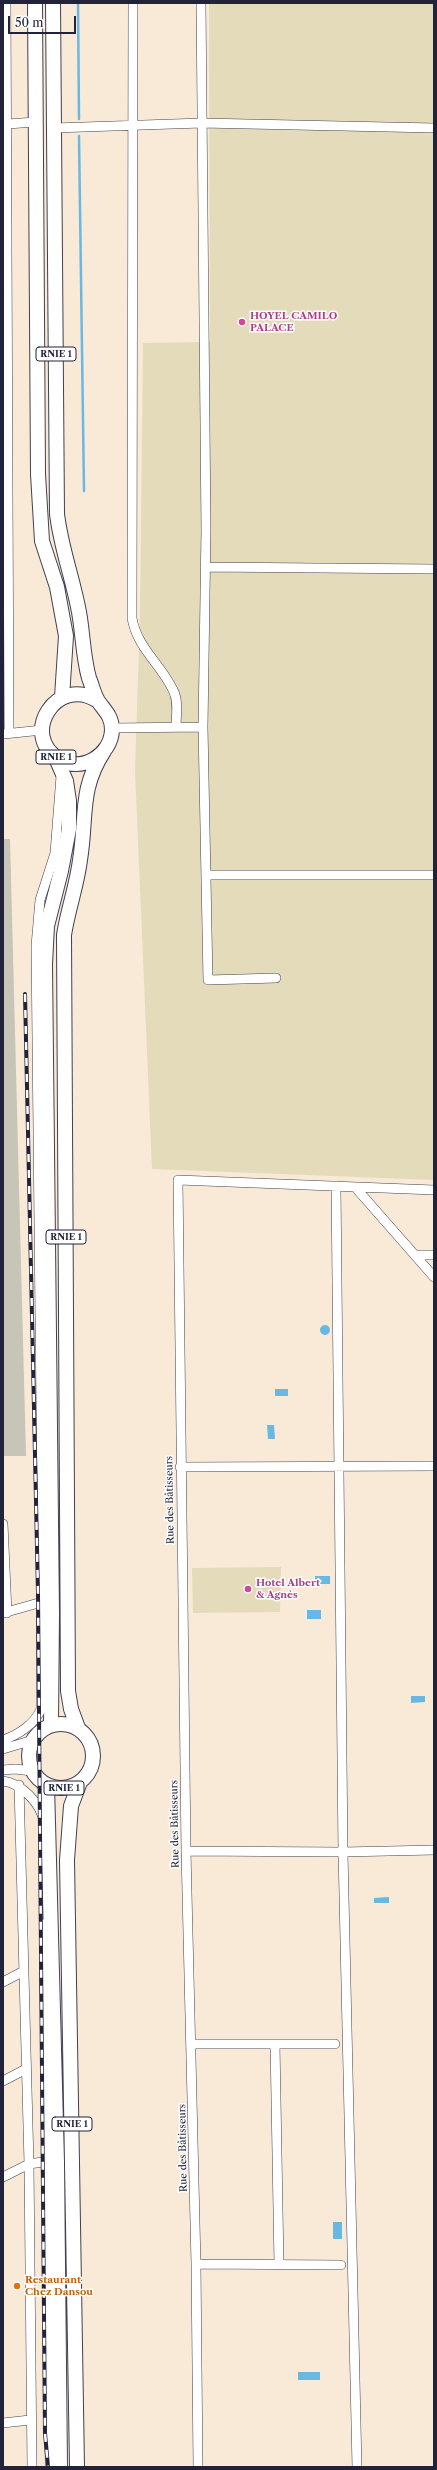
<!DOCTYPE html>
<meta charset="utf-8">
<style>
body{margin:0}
#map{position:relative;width:437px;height:2470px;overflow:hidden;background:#f8ead7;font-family:"Libre Caslon Text",serif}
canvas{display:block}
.frame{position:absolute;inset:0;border:4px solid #22223b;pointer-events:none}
.scale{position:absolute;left:8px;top:16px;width:68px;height:18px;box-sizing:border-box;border:2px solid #22223b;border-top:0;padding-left:5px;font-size:12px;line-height:14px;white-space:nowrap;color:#22223b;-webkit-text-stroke:3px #fff;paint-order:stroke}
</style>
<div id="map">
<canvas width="437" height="2470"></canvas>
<div class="frame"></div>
<div class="scale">50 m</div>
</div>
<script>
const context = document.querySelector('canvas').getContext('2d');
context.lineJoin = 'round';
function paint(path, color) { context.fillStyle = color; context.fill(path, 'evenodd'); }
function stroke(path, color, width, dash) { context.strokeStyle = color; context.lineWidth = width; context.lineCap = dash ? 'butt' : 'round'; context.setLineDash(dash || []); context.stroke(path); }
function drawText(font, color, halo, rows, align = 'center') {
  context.font = font + ' "Libre Caslon Text",serif'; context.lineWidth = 3; context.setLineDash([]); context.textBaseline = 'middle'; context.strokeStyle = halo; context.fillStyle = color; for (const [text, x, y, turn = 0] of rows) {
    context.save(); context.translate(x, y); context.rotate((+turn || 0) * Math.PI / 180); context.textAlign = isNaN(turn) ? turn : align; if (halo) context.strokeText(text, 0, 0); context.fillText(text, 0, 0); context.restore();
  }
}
paint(new Path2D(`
 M209 3H434V1180L152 1169 135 770 140 616 143 343 210 342Z
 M281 1567 280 1612 193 1613 192 1568Z`), '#e3dbba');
paint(new Path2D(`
 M3 839H10L26 1456H3Z`), '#c6c5b8');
paint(new Path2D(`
 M320 1330a5 5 0 1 1 10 0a5 5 0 1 1-10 0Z
 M275 1389H288V1396H275Z
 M267 1425H274L275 1439H268Z
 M315 1576H330V1584H315Z
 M307 1610H321V1619H307Z
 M411 1696H425V1702L411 1703Z
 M389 1897V1903H374V1898Z
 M333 2222H342V2239H333Z
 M298 2372H320V2380H298Z`), '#69b7e3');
stroke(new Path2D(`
 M78 3 79 119
 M79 136 84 491`), '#69b7e3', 2.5);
const minor = new Path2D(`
 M6 3 9 733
 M133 3 132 618C137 648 161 664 173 690 179 701 176 716 176 727
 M201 3 206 530 203 727 208 980 276 978
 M7 124 36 122
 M54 128 202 123 434 128
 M205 567 434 569
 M112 728 203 727
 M4 734 42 730
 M206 875H434
 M336 1186 343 1852 357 2467
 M355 1187 434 1277
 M415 1255H434
 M180 1467 434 1466
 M3 1524 7 1613
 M3 1613 42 1602
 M3 1740C18 1735 35 1724 41 1709L42 1500 36 946 40 900 55 853 61 776
 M3 1749 33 1740
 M3 1770 15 1769 32 1771
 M3 1781C21 1783 42 1804 44 1823
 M19 1785 29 2164 32 2467
 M186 1851 343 1852 434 1850
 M44 1924 50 2467
 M3 1982 22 1972
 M192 2044H335
 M275 2044 279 2264
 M3 2081 26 2069
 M3 2177 29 2164 50 2161
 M196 2264 341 2265
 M3 2423 30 2420
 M198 2467 196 2264 186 1851 178 1180 434 1190`);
const highway = new Path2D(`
 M35 3 38 474 42 541 57 587 66 636 62 697
 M53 3 57 514C61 548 73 579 79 612 83 634 83 657 89 678 92 685 94 695 98 701 105 711 112 716 112 730 111 756 81 773 59 759 19 735 57 674 98 701
 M29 1756a32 32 0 1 1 64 0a32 32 0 1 1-64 0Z
 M51 1725 52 1613 45 964 47 926 61 871 69 829V801L66 781 55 756
 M78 1728 71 1709 68 1691 64 935C68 909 77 885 80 860 87 817 79 789 104 751
 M47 1785 57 2162 60 2467
 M77 2467 67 1860 71 1806 80 1782`);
stroke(minor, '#424052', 10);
stroke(highway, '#424052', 16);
stroke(minor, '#fff', 9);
stroke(highway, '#fff', 14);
const rail = new Path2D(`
 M25 994 38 1593 45 2433 48 2467`);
stroke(rail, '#22223b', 4);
stroke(rail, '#fff', 2.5, [8]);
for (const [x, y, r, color] of [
 [242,322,4,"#d1479c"],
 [248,1589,4,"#d1479c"],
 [17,2286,4,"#e8710a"]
]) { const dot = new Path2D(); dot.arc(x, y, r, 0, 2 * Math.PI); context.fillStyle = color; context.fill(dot); stroke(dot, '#fff', 1.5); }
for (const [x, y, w] of [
 [56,354,40],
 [56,757,40],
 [66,1237,40],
 [64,1788,40],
 [72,2124,40]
]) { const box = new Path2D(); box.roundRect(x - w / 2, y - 7, w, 14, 3); context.fillStyle = '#fff'; context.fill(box); stroke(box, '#22223b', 1); }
drawText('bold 9px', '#22223b', null, [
 ["RNIE 1",56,354],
 ["RNIE 1",56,757],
 ["RNIE 1",66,1237],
 ["RNIE 1",64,1788],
 ["RNIE 1",72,2124]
]);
drawText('bold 10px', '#b23c85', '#fff', [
 ["HOYEL CAMILO",250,316],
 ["PALACE",250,328],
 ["Hotel Albert",256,1583],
 ["& Agnès",256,1595]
], 'left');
drawText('10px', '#22223b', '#fff', [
 ["Rue des Bâtisseurs",170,1500,-91],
 ["Rue des Bâtisseurs",175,1824,-91],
 ["Rue des Bâtisseurs",183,2148,-91]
]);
drawText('bold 10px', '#c56008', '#fff', [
 ["Restaurant",25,2280],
 ["Chez Dansou",25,2292]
], 'left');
</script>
